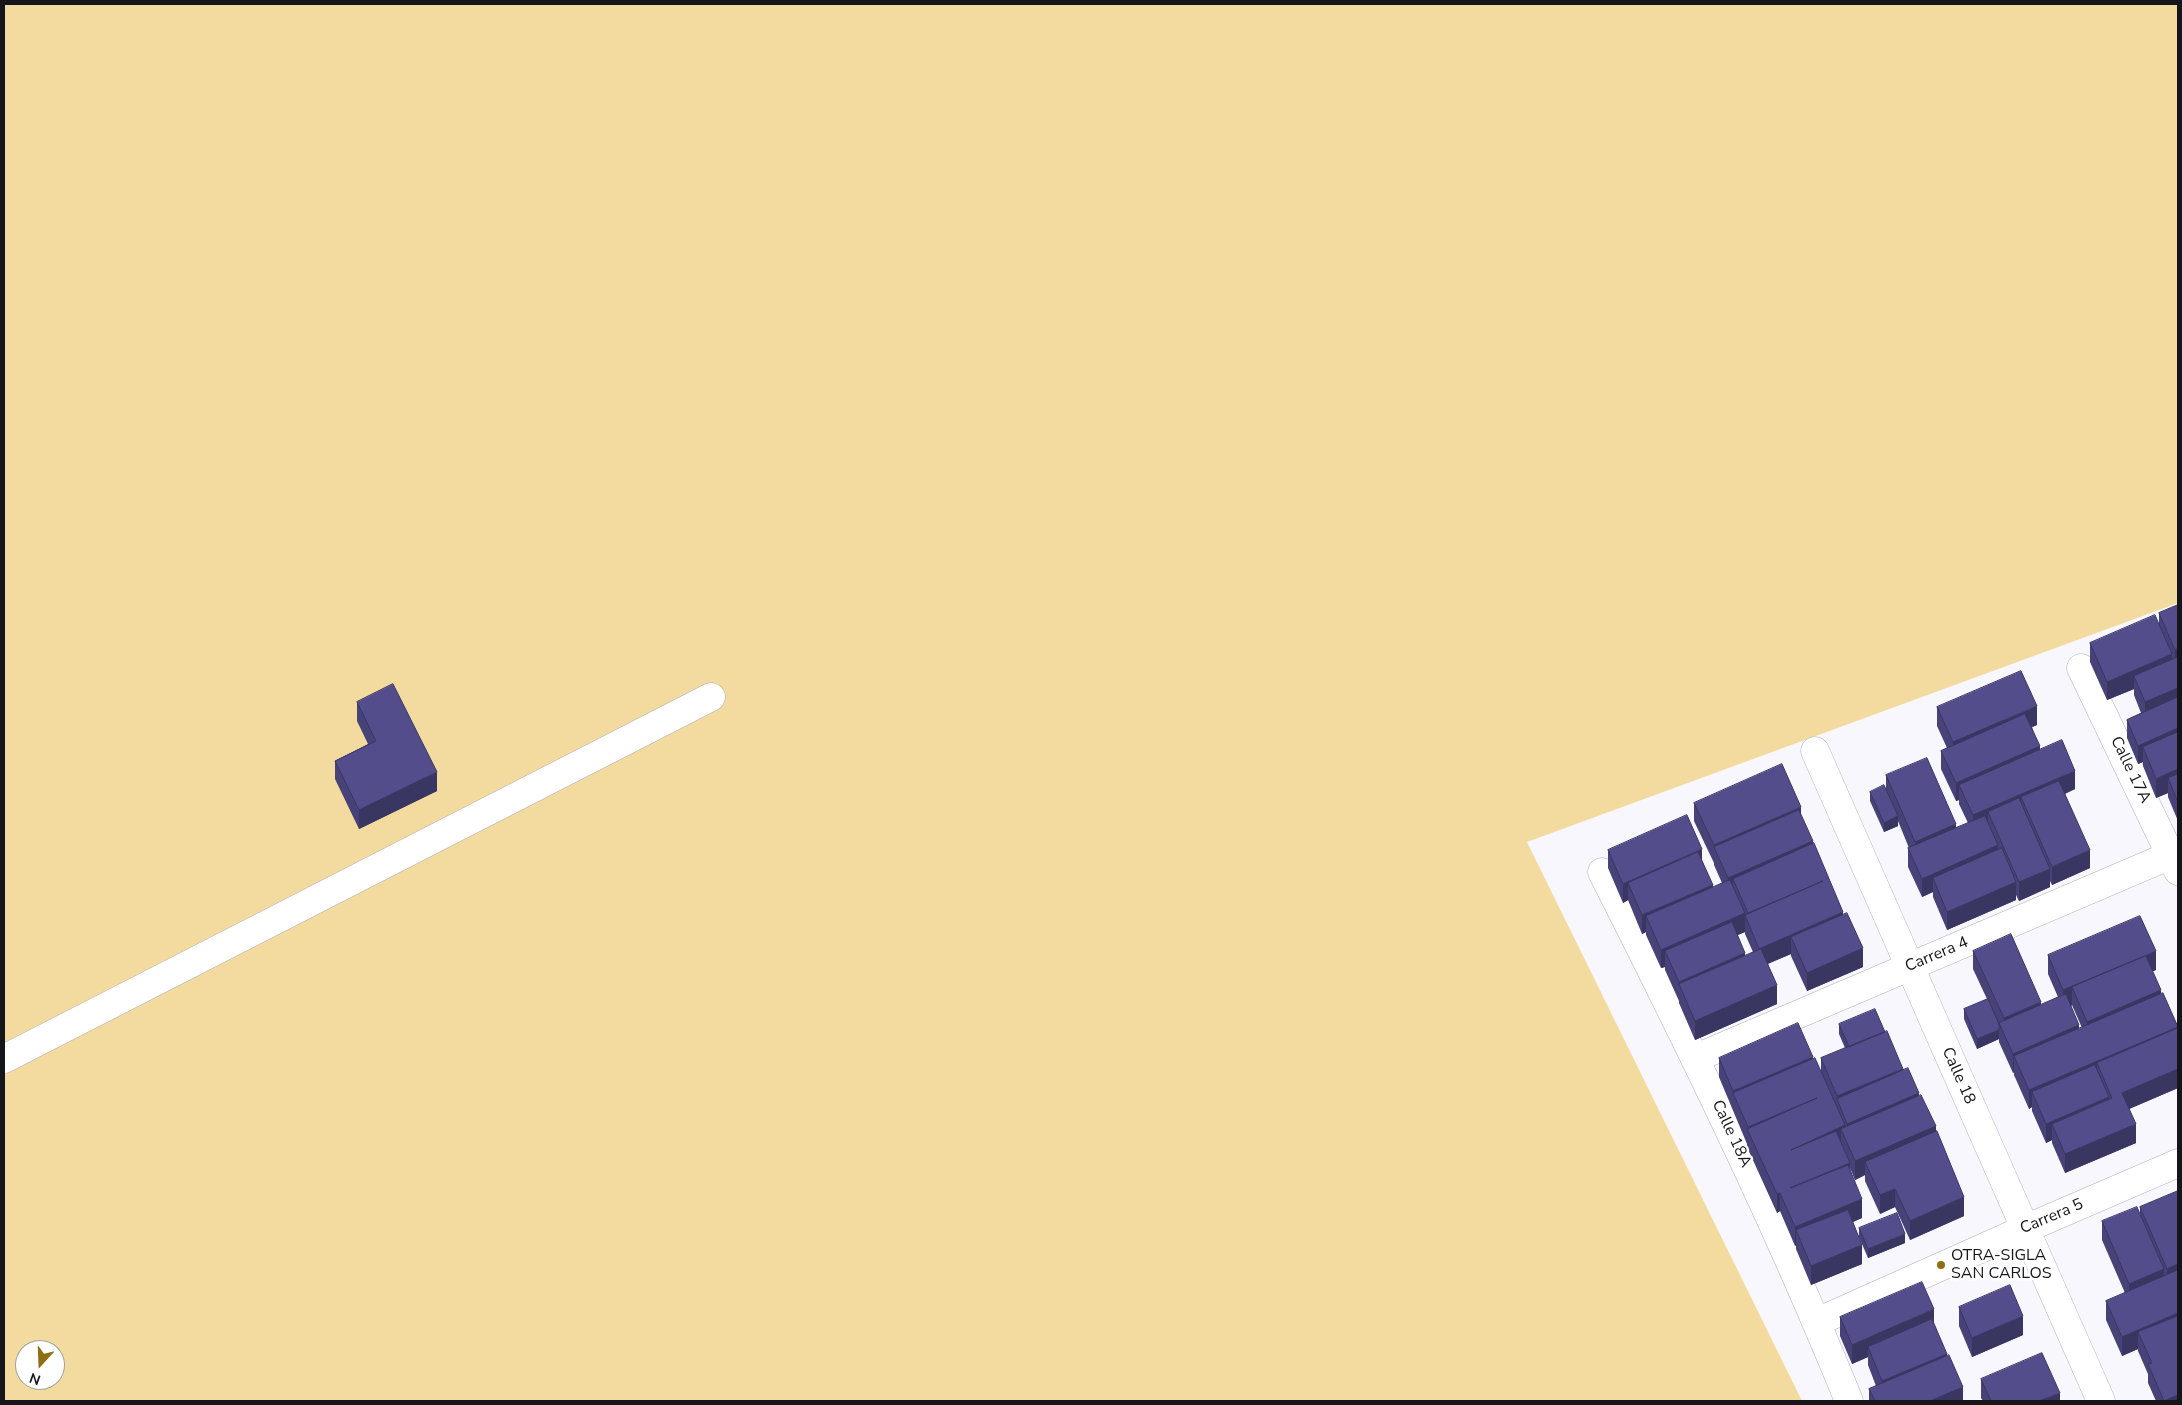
<!DOCTYPE html>
<style>
body{margin:0}
#map{position:relative;width:2182px;height:1405px;overflow:hidden;background:#f7f7fd;font-family:"Nunito Sans",sans-serif}
canvas{display:block}
.frame{position:absolute;inset:0;border:5px solid #16161a;pointer-events:none}
.north{position:absolute;left:15px;top:1340px;width:50px;height:50px;box-sizing:border-box;background:#fff;border:1px solid #a2a2a3;border-radius:50%;rotate:200deg;font-size:14px;font-weight:700;line-height:20px;text-align:center;color:#16161a}
.north::after{content:'';display:block;margin:auto;width:18px;height:22px;background:#8d6e11;clip-path:polygon(50% 0,100% 100%,50% 72%,0 100%)}
</style>
<div id="map">
<canvas width="2182" height="1405"></canvas>
<div class="frame"></div>
<div class="north">N</div>
</div>
<script>
const context = document.querySelector('canvas').getContext('2d');
context.lineJoin = 'round';
function paint(path, color) { context.fillStyle = color; context.fill(path, 'evenodd'); }
function stroke(path, color, width, dash) { context.strokeStyle = color; context.lineWidth = width; context.lineCap = dash ? 'butt' : 'round'; context.setLineDash(dash || []); context.stroke(path); }
function drawText(font, color, halo, rows, align = 'center') {
  context.font = font + ' "Nunito Sans",sans-serif'; context.lineWidth = 5; context.setLineDash([]); context.textBaseline = 'middle'; context.strokeStyle = halo; context.fillStyle = color; for (const [text, x, y, turn = 0] of rows) {
    context.save(); context.translate(x, y); context.rotate((+turn || 0) * Math.PI / 180); context.textAlign = isNaN(turn) ? turn : align; if (halo) context.strokeText(text, 0, 0); context.fillText(text, 0, 0); context.restore();
  }
}
paint(new Path2D(`
 M4 4H2178V603L1527 842 1802 1401H4ZM25 1350H55V1380H25Z`), '#f3da9e');
const minor = new Path2D(`
 M2081 668 2178 871
 M1815 751 2101 1401
 M1602 872C1690 1046 1776 1221 1849 1401
 M1696 1058 2178 852
 M4 1059 711 697
 M1817 1322 2025 1229 2178 1163`);
stroke(minor, '#b0b0ba', 29);
stroke(minor, '#fff', 28);
paint(new Path2D(`
 M2178 605V821L2168 797V793L2156 798 2143 766V762L2138 764 2127 738V720L2141 713 2134 695V689L2107 700 2090 662V643L2159 623V613Z
 M357 702 437 791 359 829 335 779V761L368 744 357 721Z
 M1937 707 2037 725 2032 727 2040 750 2075 789 2065 794 2090 868 2052 885 2050 881V887L2019 901 2016 895V900L1947 930 1933 897V892L1922 897 1908 867V848H1909L1898 821V826L1884 832 1870 801V792L1886 789V775L1956 828 1968 823 1959 804V800L1956 801 1941 769V751L1947 748 1937 726Z
 M1694 803 1801 816 1843 914 1863 967 1807 991 1791 956V954L1768 964 1777 1004 1695 1040 1679 1003V1001L1665 970V967L1661 968 1646 935V932L1642 934 1628 900 1623 903 1608 868V850L1702 861 1713 888 1722 883 1714 865V863L1694 821ZM1745 925V934L1753 952 1745 956 1737 935 1745 932Z
 M1973 951 2041 1005 2058 997 2048 974V955L2156 970 2152 971 2161 994 2178 1028V1088L2129 1109 2136 1143 2065 1173 2052 1143V1140L2046 1143 2032 1111V1107L2029 1109 2014 1075V1072L2013 1073 1999 1042V1039L1977 1049 1964 1019V1009L1987 999 1973 969ZM2072 1005 2082 1028 2079 1029 2071 1006Z
 M1839 1024 1885 1032 1903 1070 1919 1096 1936 1131 1964 1216 1910 1240 1895 1207 1880 1214 1865 1181V1175L1855 1180 1850 1168 1862 1218 1853 1222 1862 1264 1811 1285 1796 1249V1245L1795 1246 1780 1211 1777 1213 1747 1147V1144L1719 1077V1058H1813L1821 1072V1058L1845 1048 1839 1034Z
 M2178 1191V1401H2156L2148 1383V1374L2138 1351V1349L2122 1356 2106 1320V1301L2125 1293 2102 1240V1221L2140 1214V1207Z
 M1859 1228 1905 1243 1868 1258 1859 1237Z
 M1959 1307 2023 1335 1972 1357 1959 1326Z
 M1840 1317 1934 1324 1947 1356 1963 1401H1869V1389L1876 1386 1868 1365V1357L1852 1364 1840 1336Z
 M1981 1379 2060 1401H1983L1981 1398Z`), '#474278');
paint(new Path2D(`
 M2178 648V667L2175 668V650Z
 M2172 654V672L2134 676V689L2107 700V682Z
 M2178 688V706L2145 721V702Z
 M2037 706V725L1953 761V742Z
 M2178 728V747H2143V762L2138 764V746Z
 M2040 746V765L1959 785V800L1956 801V783Z
 M2178 769V788L2168 778V793L2156 798V779Z
 M2075 771V789L2027 810 2021 797V813L1988 812V827L1973 834V815Z
 M437 772V791L359 829V810Z
 M1801 807V826L1714 847V863V845Z
 M1898 816V826L1884 832V823Z
 M1956 824V843L1915 861V842Z
 M1813 841V860L1733 879V895L1728 897V878Z
 M1998 845V864L1933 878V892L1922 897V879Z
 M1702 849V867L1628 883V900L1623 903V884Z
 M2090 850V868L2052 885V867Z
 M2050 869V887L2019 901V882Z
 M1823 881 1748 921V913Z
 M2016 882V900L1947 930V912Z
 M1713 885V903L1646 916V932L1642 934V915Z
 M1843 912V931L1791 937V954L1759 967V949Z
 M1745 913V932L1671 964 1665 951V967L1661 968V950Z
 M1863 948V967L1807 991V973Z
 M2156 951V970L2079 1002 2072 987V1005L2063 1009V990Z
 M1745 953V972L1679 984V1001V982Z
 M1777 985V1004L1695 1040V1021Z
 M2161 990V1009L2087 1041V1022Z
 M2041 1002V1021L2004 1034V1018Z
 M2079 1025V1044L2014 1056V1072L2013 1073V1054Z
 M2178 1027V1045L2097 1063V1080L2032 1092V1107L2029 1109V1090Z
 M1999 1030V1039L1977 1049V1039Z
 M1813 1057V1076L1733 1094V1091Z
 M1903 1069V1087L1837 1100V1096Z
 M2178 1069V1088L2122 1112V1093Z
 M1919 1093V1112L1847 1143V1124Z
 M2109 1097V1116L2052 1124V1140L2046 1143V1124Z
 M1817 1098 1748 1130V1127Z
 M2136 1124V1143L2065 1173V1154Z
 M1845 1125V1139L1841 1129V1146L1791 1150Z
 M1936 1126V1145L1865 1162V1175L1855 1180V1161Z
 M1850 1163V1181L1790 1188Z
 M1895 1189V1207L1880 1214V1195Z
 M1780 1193V1211L1777 1213V1194Z
 M1964 1197V1216L1910 1240V1221Z
 M1862 1199V1218L1802 1243 1796 1230V1245L1795 1246V1227Z
 M1905 1234V1243L1868 1258V1249Z
 M1862 1245V1264L1811 1285V1266Z
 M2178 1264V1283L2167 1288V1269Z
 M2164 1269V1288L2129 1303V1284Z
 M1934 1309V1328L1868 1347V1357L1852 1364V1345Z
 M2178 1313V1332H2138V1349L2122 1356V1337Z
 M2023 1316V1335L1972 1357V1338Z
 M1947 1354V1372L1882 1400V1381Z
 M1963 1387V1401H1930Z
 M2060 1393V1401H2039Z
 M2178 1395V1401H2164Z`), '#3a3662');
const building = new Path2D(`
 M2178 605V648L2175 650 2159 613Z
 M2155 615 2172 654 2107 682 2090 643Z
 M2178 657V688L2145 702 2134 676Z
 M2021 671 2037 706 1953 742 1937 707Z
 M393 684 437 772 359 810 335 761 376 741 357 702Z
 M2178 697V728L2138 746 2127 720Z
 M2025 714 2040 746 1956 783 1941 751Z
 M2178 732V769L2156 779 2143 747Z
 M2062 740 2075 771 1973 815 1959 785Z
 M1927 758 1956 824 1915 842 1886 775Z
 M1782 764 1801 807 1714 845 1694 803Z
 M2178 774V802L2168 778Z
 M2059 781 2090 850 2052 867 2021 797Z
 M1884 785 1898 816 1884 823 1870 792Z
 M2019 798 2050 869 2019 882 1988 812Z
 M1799 810 1813 841 1728 878 1714 847Z
 M1687 815 1702 849 1623 884 1608 850Z
 M1985 816 1998 845 1922 879 1908 848Z
 M1814 843 1843 912 1759 949 1745 915 1823 881 1748 913 1733 879Z
 M2002 848 2016 882 1947 912 1933 878Z
 M1698 852 1713 885 1642 915 1628 883Z
 M1730 880 1745 913 1661 950 1646 916Z
 M1847 913 1863 948 1807 973 1791 937Z
 M2140 916 2156 951 2063 990 2048 955Z
 M1732 922 1745 953 1679 982 1665 951Z
 M2011 934 2041 1002 2004 1018 1973 951Z
 M1761 949 1777 985 1695 1021 1679 984Z
 M2146 956 2161 990 2087 1022 2072 987Z
 M2163 993 2178 1027 2029 1090 2014 1056Z
 M2066 994 2079 1025 2013 1054 1999 1023Z
 M1988 999 1999 1024V1030L1977 1039 1964 1009Z
 M1875 1009 1885 1032 1849 1047 1839 1024Z
 M1798 1023 1813 1057 1733 1091 1719 1058Z
 M2178 1028V1069L2122 1093 2136 1124 2065 1154 2052 1124 2112 1098 2097 1063Z
 M1887 1031 1903 1069 1837 1096 1821 1058Z
 M1815 1058 1845 1125 1791 1150 1836 1131 1850 1163 1790 1188 1848 1165 1862 1199 1795 1227 1780 1193 1777 1194 1747 1129 1817 1098 1748 1127 1733 1093Z
 M2095 1065 2109 1097 2046 1124 2032 1092Z
 M1908 1068 1919 1093 1847 1124 1837 1099Z
 M1921 1095 1936 1126 1855 1161 1841 1129Z
 M1937 1131 1964 1197 1910 1221 1895 1189 1880 1195 1865 1162Z
 M2178 1191V1264L2167 1269 2140 1207Z
 M2137 1207 2164 1269 2129 1284 2102 1221Z
 M1848 1210 1862 1245 1811 1266 1796 1230Z
 M1897 1213 1905 1234 1868 1249 1859 1228Z
 M2178 1270V1313L2122 1337 2106 1301Z
 M1922 1282 1934 1309 1852 1345 1840 1317Z
 M2010 1285 2023 1316 1972 1338 1959 1307Z
 M2178 1316V1395L2164 1401 2148 1364 2152 1363 2138 1332Z
 M1932 1319 1947 1354 1882 1381 1868 1347Z
 M2042 1353 2060 1393 2039 1401H1991L1981 1379Z
 M1949 1355 1963 1387 1930 1401H1875L1869 1389Z`);
paint(building, '#534d8c');
stroke(building, '#3a3662', 1);
for (const [x, y, r, color] of [
 [1941,1265,5,"#8d6e11"]
]) { const dot = new Path2D(); dot.arc(x, y, r, 0, 2 * Math.PI); context.fillStyle = color; context.fill(dot); stroke(dot, '#fff', 2); }
drawText('16px', '#16161a', '#fff', [
 ["Calle 17A",2130,770,64],
 ["Carrera 4",1937,955,-23],
 ["Calle 18",1958,1076,66],
 ["Calle 18A",1731,1134,65],
 ["Carrera 5",2052,1217,-23]
]);
drawText('16px', '#16161a', '#fff', [
 ["OTRA-SIGLA",1951,1256],
 ["SAN CARLOS",1951,1274]
], 'left');
</script>
